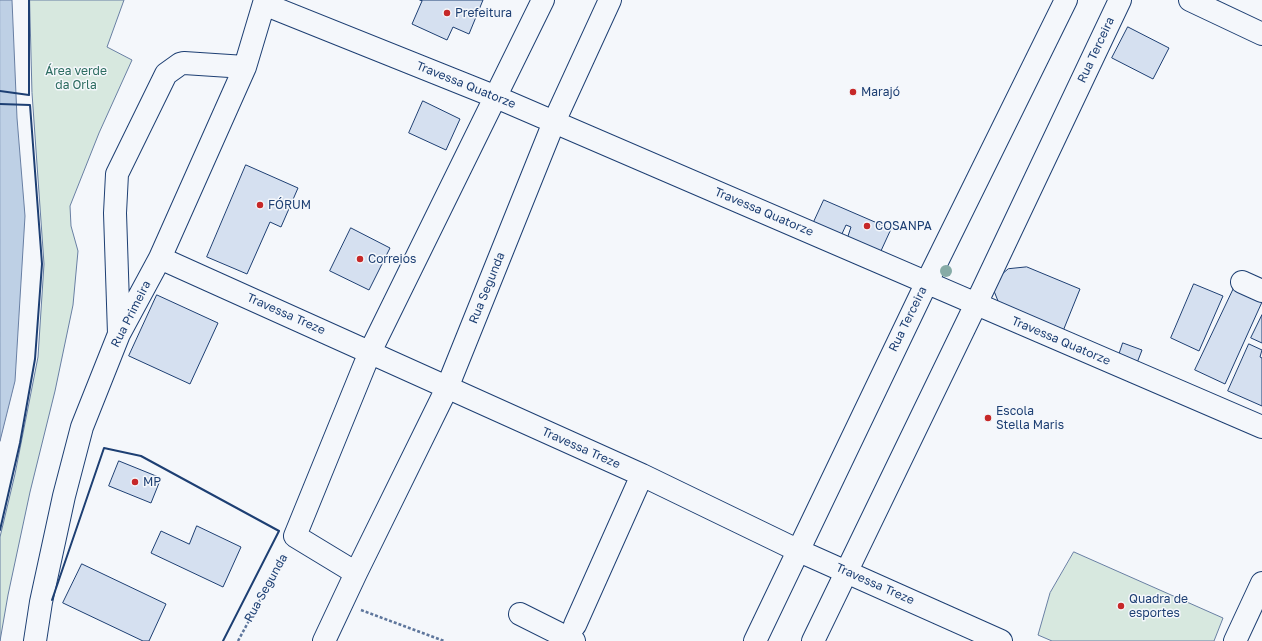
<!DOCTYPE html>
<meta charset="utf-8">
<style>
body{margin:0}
canvas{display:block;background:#f4f7fb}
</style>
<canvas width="1262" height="641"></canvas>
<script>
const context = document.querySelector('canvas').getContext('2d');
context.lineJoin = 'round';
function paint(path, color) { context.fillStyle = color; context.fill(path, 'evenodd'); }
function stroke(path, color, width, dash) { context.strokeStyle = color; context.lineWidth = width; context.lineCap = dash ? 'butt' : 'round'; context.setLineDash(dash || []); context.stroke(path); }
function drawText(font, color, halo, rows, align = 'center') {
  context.font = font + ' "Golos Text",sans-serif'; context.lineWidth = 3; context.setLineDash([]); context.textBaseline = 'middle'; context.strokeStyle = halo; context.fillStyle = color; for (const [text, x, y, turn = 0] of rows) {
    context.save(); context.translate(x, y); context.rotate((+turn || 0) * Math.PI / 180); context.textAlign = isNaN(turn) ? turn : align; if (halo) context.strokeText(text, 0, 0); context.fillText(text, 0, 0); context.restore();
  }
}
const green = new Path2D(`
 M30 0H124L107 47 132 60 99 133 70 206 71 226 78 251 73 305 55 391 30 492 8 595 0 641V537L15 474 38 357 44 264 32 93Z
 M1074 552 1223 618 1214 641H1052L1038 635 1050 593Z`);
paint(green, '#d7e8df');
stroke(green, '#687fa3', 1);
const water = new Path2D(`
 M0 0H12L17 118 25 216 15 381 0 441Z`);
paint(water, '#bed0e5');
stroke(water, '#687fa3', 1);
const building = new Path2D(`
 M420 0H483L469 34 453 27 447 40 412 24 422 1Z
 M1128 27 1169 48 1153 79 1112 58Z
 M423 101 460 119 446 150 409 133Z
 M246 165 298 188 281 227 270 222 247 274 207 257Z
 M824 200 891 229 880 253 847 239 851 227 846 225 841 236 813 224Z
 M351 228 390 248 369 290 330 271Z
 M1027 267 1080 289 1061 336 1000 306 994 291 1001 275 1008 269Z
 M1194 284 1223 296 1199 351 1171 338Z
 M1234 288 1262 302 1225 384 1195 370Z
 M157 295 218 323 190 384 129 356Z
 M1262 315V343L1251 338Z
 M1123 343 1142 350 1135 368 1117 361Z
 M1249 344 1262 350 1260 357 1262 358V406L1228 391Z
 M119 461 161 478 151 503 109 486Z
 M197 526 241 547 223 587 151 553 161 531 189 544Z
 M82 564 166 604 149 641H143L63 603Z`);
paint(building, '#d5e0f0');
stroke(building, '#1d3f73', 1);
const minor = new Path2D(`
 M1190 0 1262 34
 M264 4 496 97 1262 427
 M160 258 642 475 797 550 1001 641
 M1242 282 1262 291
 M119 334 115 213 117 174 166 74 180 64 184 63 245 67
 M356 573 295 536 370 352 543 0
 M520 614 574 641
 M575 625 642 475
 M35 641 41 602 64 496 82 427 119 334 160 258 245 67 265 0
 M324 641 356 573 447 388 554 122 610 0
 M755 641 927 282 1066 0
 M813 641 976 304 1120 0
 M1235 641 1262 583`);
stroke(minor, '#1d3f73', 24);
stroke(new Path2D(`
 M361 610 444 641
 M238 641 285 554`), '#5e769c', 2.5, [3, 2]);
stroke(minor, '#f4f7fb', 22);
stroke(new Path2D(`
 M0 91 29 95V0
 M0 104 30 105 42 264 35 359 20 443 0 530
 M52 600 104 448 141 456 279 531 223 641`), '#1d3f73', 2);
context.fillStyle = '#86aba6';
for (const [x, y] of [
 [946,271]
]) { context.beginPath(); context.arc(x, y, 6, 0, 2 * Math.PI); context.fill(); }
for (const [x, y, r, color] of [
 [447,13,4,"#c62828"],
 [853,92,4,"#c62828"],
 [260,205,4,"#c62828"],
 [867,226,4,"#c62828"],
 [360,259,4,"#c62828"],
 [988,418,4,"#c62828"],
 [135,482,4,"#c62828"],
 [1121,606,4,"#c62828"]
]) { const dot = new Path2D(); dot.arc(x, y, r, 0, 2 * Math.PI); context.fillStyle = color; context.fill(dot); stroke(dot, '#f4f7fb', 1.5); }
drawText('12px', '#1d3f73', '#f4f7fb', [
 ["Prefeitura",455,13],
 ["Marajó",861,92],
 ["FÓRUM",268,205],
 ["COSANPA",875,226],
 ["Correios",368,259],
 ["Escola",996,411],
 ["Stella Maris",996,425],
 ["MP",143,482],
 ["Quadra de",1129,599],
 ["esportes",1129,613]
], 'left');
drawText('12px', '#1d3f73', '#f4f7fb', [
 ["Rua Terceira",1096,50,-65],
 ["Travessa Quatorze",466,85,22],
 ["Travessa Quatorze",764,212,23],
 ["Rua Segunda",487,288,-68],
 ["Rua Primeira",131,314,-63],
 ["Travessa Treze",286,314,24],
 ["Rua Terceira",908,319,-64],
 ["Travessa Quatorze",1061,341,23],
 ["Travessa Treze",581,448,24],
 ["Travessa Treze",875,584,24],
 ["Rua Segunda",266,588,-61]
]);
drawText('12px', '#2c6c60', '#f4f7fb', [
 ["Área verde",76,71],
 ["da Orla",76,85]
]);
</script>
